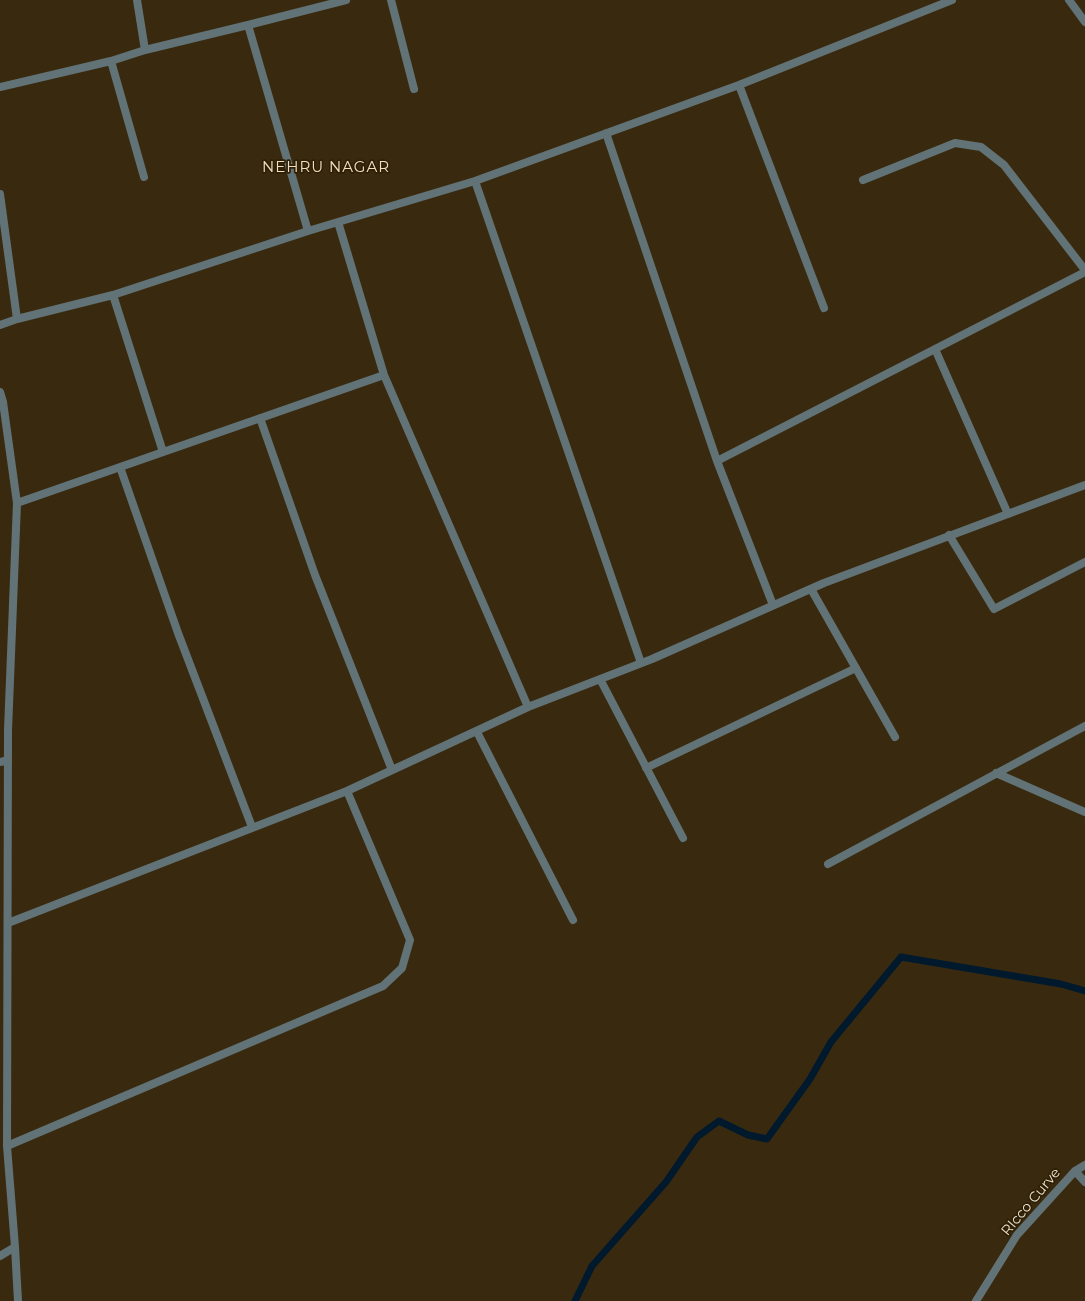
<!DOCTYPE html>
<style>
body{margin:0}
canvas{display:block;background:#392a0f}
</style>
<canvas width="1085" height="1301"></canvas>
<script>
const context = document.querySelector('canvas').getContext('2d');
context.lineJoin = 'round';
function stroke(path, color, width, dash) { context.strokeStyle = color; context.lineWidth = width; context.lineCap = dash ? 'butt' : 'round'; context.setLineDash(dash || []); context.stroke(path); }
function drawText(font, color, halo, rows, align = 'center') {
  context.font = font + ' Montserrat,sans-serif'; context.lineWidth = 3.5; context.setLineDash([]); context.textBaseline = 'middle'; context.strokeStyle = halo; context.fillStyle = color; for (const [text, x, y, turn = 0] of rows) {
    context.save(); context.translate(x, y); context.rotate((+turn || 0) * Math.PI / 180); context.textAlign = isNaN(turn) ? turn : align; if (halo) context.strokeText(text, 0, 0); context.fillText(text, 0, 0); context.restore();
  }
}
stroke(new Path2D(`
 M575 1301 592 1266 666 1182 697 1137 719 1121 748 1135 767 1139 810 1079 831 1042 901 957 1061 984 1085 991`), '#00192c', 7);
stroke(new Path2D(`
 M137 0 145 50
 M391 0 414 89
 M1069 0 1085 22
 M248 25 308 231
 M111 61 144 177
 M739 85 824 308
 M0 87 111 61 145 50 248 25 346 0
 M606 133 717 461 773 605
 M863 180 955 143 981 147 1004 165 1085 270
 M475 181 641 663
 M0 194 17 319
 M338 222 384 375 528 707
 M113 295 163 452
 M0 325 17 319 113 295 308 231 475 181 739 85 952 0
 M935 349 1008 514
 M0 392 3 402 17 503 8 730 7 1146 15 1247 0 1256
 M260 418 315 575 392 770
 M717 461 1085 272
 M120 467 178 633 252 827
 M17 503 384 375
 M949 535 994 609 1085 562
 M811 589 895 737
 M600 679 683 838
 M477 732 573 920
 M0 762 8 760
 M646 768 856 668
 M996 773 1085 812
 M828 864 1085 726
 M8 923 347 791 528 707 652 659 824 583 1085 485
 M7 1146 383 986 402 968 410 940 347 791
 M1075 1171 1085 1182
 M15 1247 18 1301
 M976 1301 1017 1235 1075 1171 1085 1165`), '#627377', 8);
drawText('14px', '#ece3d3', '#2f2005', [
 ["RIcco Curve",1031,1202,-50]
]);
context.letterSpacing = '1px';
drawText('15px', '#f3dfc0', '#2f2005', [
 ["NEHRU NAGAR",326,168]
]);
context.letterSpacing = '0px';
</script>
